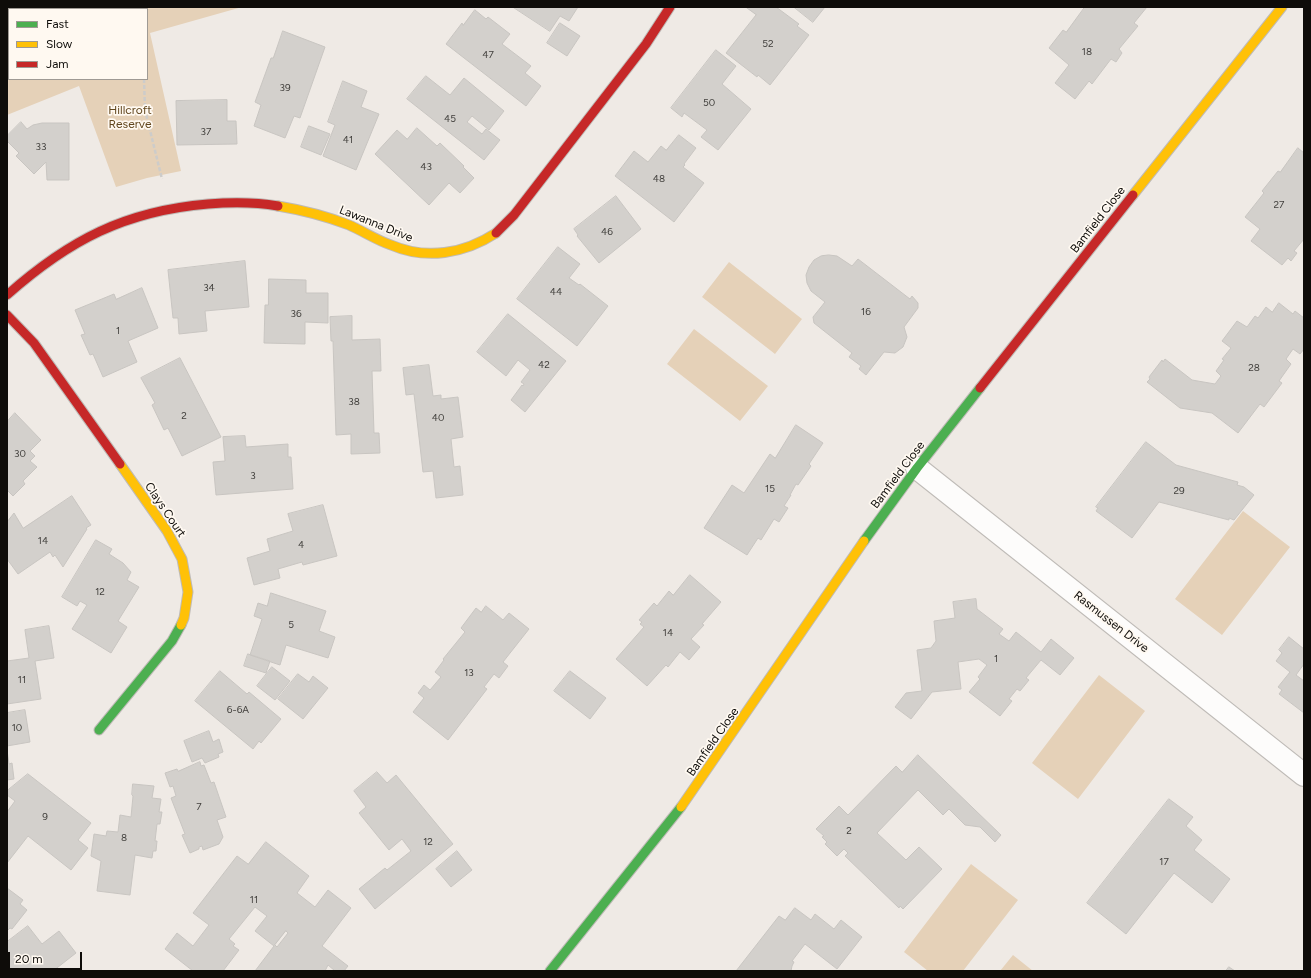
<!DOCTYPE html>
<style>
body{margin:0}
#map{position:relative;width:1311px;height:978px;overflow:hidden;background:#efeae5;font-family:Figtree,sans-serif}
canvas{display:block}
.frame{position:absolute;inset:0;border:8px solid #0e0c09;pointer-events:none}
.legend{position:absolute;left:8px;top:8px;width:140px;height:72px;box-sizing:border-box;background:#fff9f1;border:1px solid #9f9a94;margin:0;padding:5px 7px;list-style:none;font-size:12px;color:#0e0c09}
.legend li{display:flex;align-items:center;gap:8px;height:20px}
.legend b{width:20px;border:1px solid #9f9a94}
.scale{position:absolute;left:8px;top:952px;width:74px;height:18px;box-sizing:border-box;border:2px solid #0e0c09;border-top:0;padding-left:5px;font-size:12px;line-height:14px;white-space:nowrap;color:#0e0c09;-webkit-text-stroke:3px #fff9f1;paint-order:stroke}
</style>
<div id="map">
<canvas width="1311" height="978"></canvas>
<div class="frame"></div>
<ul class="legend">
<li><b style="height:5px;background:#4caf50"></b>Fast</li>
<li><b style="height:5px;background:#ffc107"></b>Slow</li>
<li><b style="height:5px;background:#c62828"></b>Jam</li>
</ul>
<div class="scale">20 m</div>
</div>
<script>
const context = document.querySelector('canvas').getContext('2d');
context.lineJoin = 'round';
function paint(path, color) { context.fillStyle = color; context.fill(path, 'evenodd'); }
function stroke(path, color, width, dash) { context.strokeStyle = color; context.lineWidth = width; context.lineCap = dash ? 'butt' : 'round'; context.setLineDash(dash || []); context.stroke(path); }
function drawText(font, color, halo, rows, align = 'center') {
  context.font = font + ' Figtree,sans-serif'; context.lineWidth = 3.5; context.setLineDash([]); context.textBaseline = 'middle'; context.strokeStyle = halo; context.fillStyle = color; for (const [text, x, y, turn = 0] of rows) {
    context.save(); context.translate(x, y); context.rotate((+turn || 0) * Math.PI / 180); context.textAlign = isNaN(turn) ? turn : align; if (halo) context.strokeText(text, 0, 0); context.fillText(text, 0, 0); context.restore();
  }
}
paint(new Path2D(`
 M14 7H242L150 33 181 171 147 178 116 187 79 86 7 115V16L9 13V79H147V9H12Z
 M729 262 802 319 775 354 702 297Z
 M694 329 768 386 740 421 667 364Z
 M1243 511 1290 547 1222 635 1175 599Z
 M1099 675 1145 711 1078 799 1032 763Z
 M971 864 1018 900 963 971H928L904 952Z
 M1013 955 1033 971H1000Z`), '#e5d1b8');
const building = new Path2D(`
 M513 7H578L569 21 560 16 550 31Z
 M746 7H776L799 24 797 26 809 35 770 85 758 75 757 77 726 53 756 15Z
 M794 7H825L813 22Z
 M1085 7H1147L1134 23 1138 26 1119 49 1122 53 1116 62 1111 59 1092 84 1089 81 1075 99 1055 83 1069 65 1049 48 1063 30 1066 32Z
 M475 10 486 19 488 17 510 34 502 44 531 66 525 73 541 86 526 106 446 44 462 23 463 25Z
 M560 23 580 36 567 56 547 43Z
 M283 31 325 47 300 118 294 116 285 138 254 126 261 105 255 102 271 58H273Z
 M716 50 736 66 722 84 751 109 718 150 701 137 707 130 684 113 682 117 671 108Z
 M426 76 450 95 464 78 504 111 489 130 472 116 467 122 482 134 486 129 500 140 484 160 407 99Z
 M343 81 367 91 361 107 379 114 356 170 323 156 335 125 328 122Z
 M227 100V121H236L237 144 177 145 176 101Z
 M21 122 27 129 33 125 42 123H69V180H47L46 162 34 174 16 156 19 153 7 141V136Z
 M309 126 330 134 321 155 301 147Z
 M417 128 437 146 440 143 464 166 463 167 474 178 460 193 449 183 429 205 375 154 397 130 407 139Z
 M679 135 696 148 684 164 685 165 683 167 704 183 674 222 615 176 634 151 648 162 661 146 666 150Z
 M1298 148 1304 153V239L1294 251 1297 253 1291 261 1288 258 1282 265 1251 241 1260 229 1245 217 1264 193 1262 191 1278 171 1280 172Z
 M616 196 641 229 599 263 577 236 578 235 574 229Z
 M558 247 580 264 569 278 579 285 580 284 608 306 577 346 517 299Z
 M829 255 837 256 852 266 858 259 910 299 912 296 918 303V308L904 327 907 337 903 347 895 353 884 352 866 375 859 369 861 366 849 357 852 353 814 323 813 317 825 302 811 291 807 283 806 275 809 267 814 260 821 256Z
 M245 261 249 307 205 311 207 331 179 334 178 318H173L168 270Z
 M269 279 306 280V293H328V323L305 322V344L264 343 265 305H268Z
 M142 288 158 328 128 341 137 362 103 377 93 354 90 355 81 335 85 334 75 310 114 294 116 299Z
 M1279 303 1293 314 1295 311 1304 318V349L1300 354 1293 349 1286 359 1291 364 1279 381 1282 383 1264 407 1260 404 1238 433 1212 413 1180 408 1147 382 1150 379 1149 377 1162 360 1163 362 1165 359 1192 380 1215 384 1221 376 1216 371 1224 360 1222 359 1231 348 1222 341 1237 321 1247 327 1255 316 1258 318 1266 307 1272 312Z
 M508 314 566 361 525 412 511 400 522 385 523 386 524 384 521 382 530 370 518 360 506 376 477 352Z
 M352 316V340L380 339 381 371H372L374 433H379L380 453 351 454V434L336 435 333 341H331L330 317Z
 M180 358 221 437 182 456 168 428 164 430 152 405 155 403 141 378Z
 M429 365 433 396 441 395V399L458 397 463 437 451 439 454 467 460 466 463 495 436 498 433 471 423 472 414 394 406 395 403 368Z
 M15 413 41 440 30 451 35 456 30 461 37 467 23 481 25 484 13 496 7 490V422Z
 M796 425 823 443 809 464 811 466 798 485 796 484 790 495H791L784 506 788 508 779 522 774 519 761 540 758 538 747 555 704 528 732 485 744 493 770 454 775 458Z
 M245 436 246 447 288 444V457H291L293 489 216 495 213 462 225 461 223 437Z
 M1146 442 1176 465 1238 482 1237 485 1244 487 1254 495 1234 520 1229 518V520L1159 502 1132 538 1096 511 1098 508 1096 507Z
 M72 496 91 525 86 528 87 529 63 567 55 555 53 557 50 552 18 574 7 559V522L14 513 23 528Z
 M323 505 337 556 303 565 302 562 278 569 280 578 254 585 247 558 270 551 267 539 293 531 288 514Z
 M96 540 112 549 109 554 123 563 131 572 127 580 139 587 118 621 127 627 111 653 72 629 87 605 80 601 77 606 62 597Z
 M690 575 721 602 702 624 704 625 691 639 700 647 689 660 680 652 668 667 666 665 647 686 616 659 644 627 640 624 642 622 639 620 654 603 657 606 669 591 673 595Z
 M271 593 326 611 319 631 335 637 328 658 286 645 280 665 250 655 262 619 254 616 258 603 267 606Z
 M976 599 977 609 1003 629 999 634 1009 641 1016 632 1041 652 1051 639 1074 658 1060 675 1041 660 1026 678 1029 680 1020 691 1017 689 1009 699 1012 701 1000 716 969 692 980 679 978 677 987 665 979 659 958 662 961 689 932 692 911 719 895 707 906 693 922 691 917 650 931 648 936 641 934 621 955 618 953 602Z
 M486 606 503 620 509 613 529 629 503 662 508 666 499 678 494 674 484 687 487 689 448 740 413 712 424 698 418 693 424 685 430 690 441 677 435 672 444 660 443 659 465 632 461 628 476 608 481 612Z
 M49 626 54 658 35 661 41 699 7 704V661L29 658 25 630Z
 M1289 637 1304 649V664L1296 675 1304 681V713L1279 694 1282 690 1278 687 1290 672 1276 661 1282 653 1279 650Z
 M248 654 270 661 266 673 244 666Z
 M272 667 290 681 275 700 257 686Z
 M220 671 247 694 249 692 281 719 261 743 259 741 253 749 195 701Z
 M570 671 606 698 590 719 554 691Z
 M298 674 309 682 313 676 328 688 303 719 278 699Z
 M25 710 30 742 7 746V713Z
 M209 731 213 742 219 739 223 752 218 754 219 757 205 763 202 758 192 762 184 741Z
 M7 750 9 764 12 763 14 779 7 780V784Z
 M918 755 1001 835 995 842 980 827 965 825 949 809 943 815 918 790 877 833 906 860 919 847 942 869 903 909 900 906 899 908 845 856 848 853 844 849 837 856 825 844 827 842 822 837 824 836 816 829 839 806 848 815 896 766 902 772Z
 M200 762 201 766 204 765 211 783 214 782 226 817 217 820 223 837 219 844 203 850 202 846 199 847V849L190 853 182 835 185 834 171 798 176 796 173 786 170 787 165 773 177 769 178 771Z
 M377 772 387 783 396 775 453 844 375 909 359 889 385 868 387 870 411 851 402 839 389 850 359 813 366 807 354 791Z
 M28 774 91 823 78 840 88 848 71 870 28 836 7 863V812L15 801 7 795V791Z
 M133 784 154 786 152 798 161 799 159 812H162L160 824H157L155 841H157L156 851H153L152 858 135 855 130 895 97 891 101 861 91 856 94 834 106 836 107 831 118 832 120 815 131 817 133 796 132 795Z
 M1169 799 1193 817 1186 826 1202 840 1194 850 1230 879 1212 903 1174 873 1126 934 1087 903Z
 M266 842 309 876 297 893 315 907 328 890 351 908 322 946 348 966 344 971H335L328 965 325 971H255L274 946 255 931 267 916 255 907 229 939 235 944 233 946 239 950 223 971H193L165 949 177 933 193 946 209 925 193 913 237 856 248 864ZM286 931 288 933 277 947 275 945Z
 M457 851 472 870 451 887 436 869Z
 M7 888 23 900 20 904 27 910 12 929 10 928 7 931Z
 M795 908 811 920 815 914 834 929 841 920 862 937 837 969 805 944 792 961 794 962 792 966 791 971H736L779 916 785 920Z
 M28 926 42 944 59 931 76 953 53 971H7V942Z
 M1229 967 1235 971H1226Z`);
paint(building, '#d3d0cc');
stroke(building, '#c8c5c1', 1);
const street = new Path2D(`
 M917 468 1304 775`);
const fast = new Path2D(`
 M864 541 917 468 980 388
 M99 730 172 641 181 625
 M550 971 681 807`);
const slow = new Path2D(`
 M1133 195 1282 7
 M278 206C302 210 326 216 349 225 363 231 376 240 391 245 426 260 464 254 496 233
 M120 464 167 531 182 559 188 592 184 618 181 625
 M681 807 864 541`);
const jam = new Path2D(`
 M496 233 514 215 646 44 670 7
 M7 295C69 240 125 211 208 204 232 202 255 202 278 206
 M7 315 34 343 120 464
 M980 388 1133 195`);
stroke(street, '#bfbbb7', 24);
stroke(fast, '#bfbbb7', 11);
stroke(slow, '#bfbbb7', 11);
stroke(jam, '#bfbbb7', 11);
stroke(new Path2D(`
 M122 9 123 7
 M144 79 145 110 162 179`), '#cdccca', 2.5, [4, 2]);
stroke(street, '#fdfcfb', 22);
stroke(fast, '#4caf50', 9);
stroke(slow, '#ffc107', 9);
stroke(jam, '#c62828', 9);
drawText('10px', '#42403d', null, [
 ["52",768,44],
 ["18",1087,52],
 ["47",488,55],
 ["39",285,88],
 ["50",709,103],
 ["45",450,119],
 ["37",206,132],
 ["41",348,140],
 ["33",41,147],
 ["43",426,167],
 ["48",659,179],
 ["27",1279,205],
 ["46",607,232],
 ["34",209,288],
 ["44",556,292],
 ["16",866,312],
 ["36",296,314],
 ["1",118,331],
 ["42",544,365],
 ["28",1254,368],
 ["38",354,402],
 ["2",184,416],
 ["40",438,418],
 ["30",20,454],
 ["3",253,476],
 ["15",770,489],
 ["29",1179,491],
 ["14",43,541],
 ["4",301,545],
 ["12",100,592],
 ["5",291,625],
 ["14",668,633],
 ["1",996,659],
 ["13",469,673],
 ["11",22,680],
 ["6-6A",238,710],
 ["10",17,728],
 ["7",199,807],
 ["9",45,817],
 ["2",849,831],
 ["8",124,838],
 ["12",428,842],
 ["17",1164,862],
 ["11",254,900]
]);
drawText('12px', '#61461d', '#fff9f1', [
 ["Hillcroft",130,110],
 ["Reserve",130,124]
]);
drawText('12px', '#0e0c09', '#fff9f1', [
 ["Bamfield Close",1098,220,-52],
 ["Lawanna Drive",376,224,22],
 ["Bamfield Close",898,475,-53],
 ["Clays Court",165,510,56],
 ["Rasmussen Drive",1111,622,38],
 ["Bamfield Close",713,742,-55]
]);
</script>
